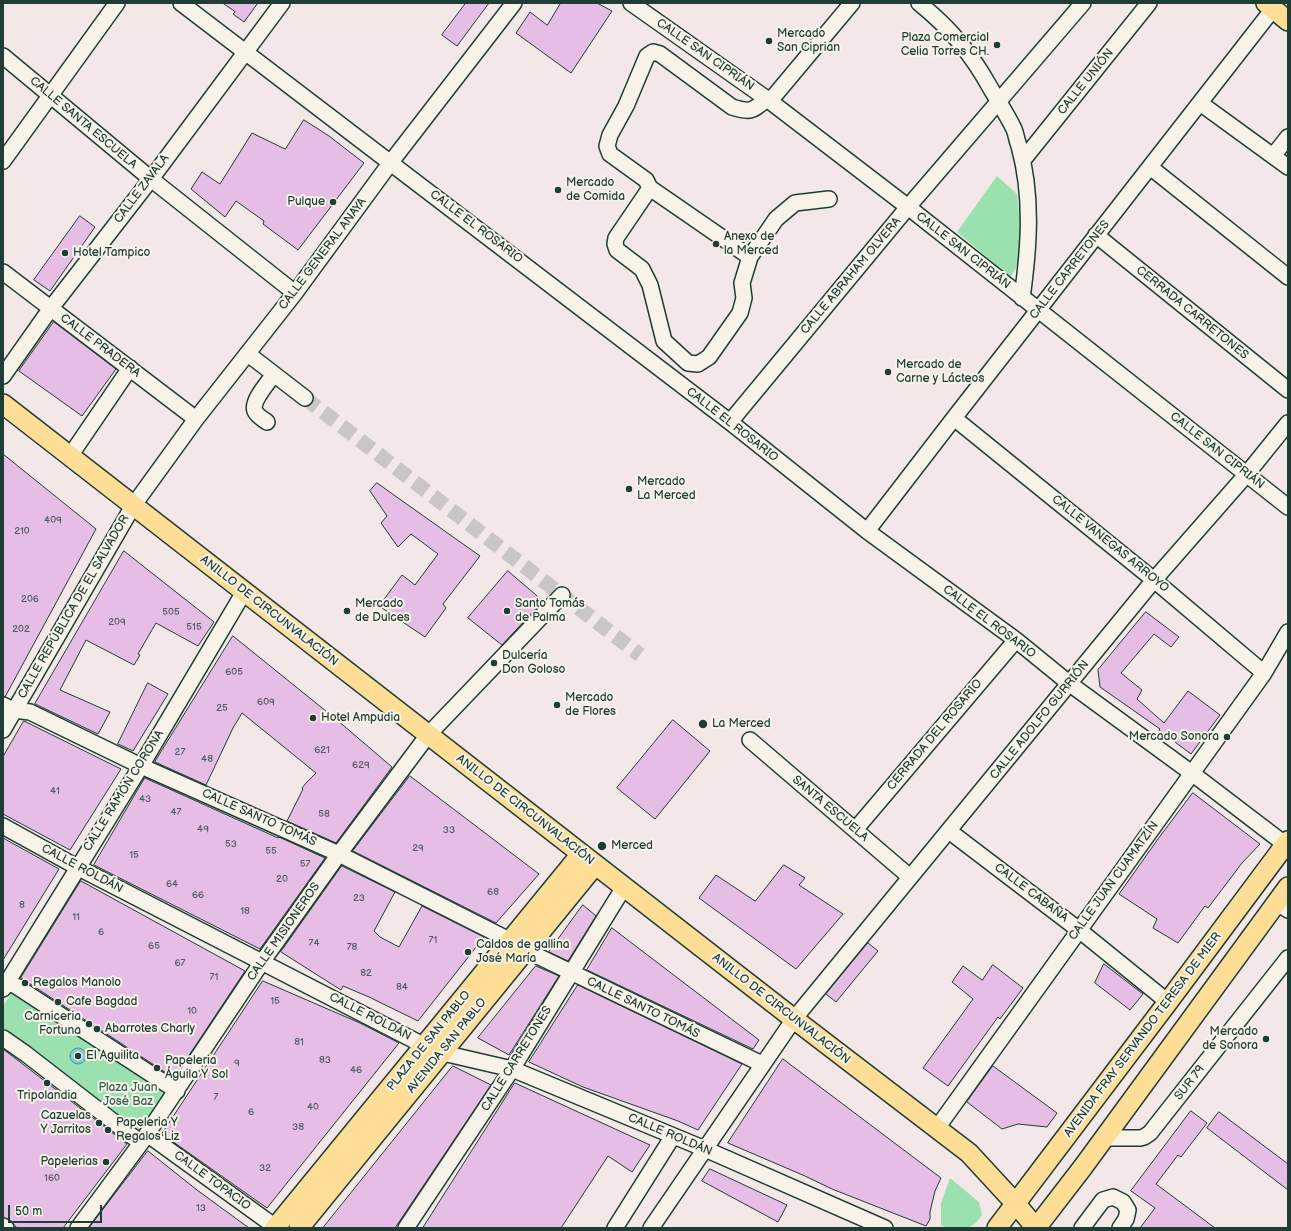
<!DOCTYPE html>
<meta charset="utf-8">
<style>
body{margin:0}
#map{position:relative;width:1291px;height:1231px;overflow:hidden;background:#f3e8e7;font-family:"Balsamiq Sans",sans-serif}
canvas{display:block}
.frame{position:absolute;inset:0;border:4px solid #1f3d34;pointer-events:none}
.scale{position:absolute;left:8px;top:1205px;width:94px;height:18px;box-sizing:border-box;border:2px solid #1f3d34;border-top:0;padding-left:5px;font-size:12px;line-height:14px;white-space:nowrap;color:#1f3d34;-webkit-text-stroke:3px #f7f3e8;paint-order:stroke}
</style>
<div id="map">
<canvas width="1291" height="1231"></canvas>
<div class="frame"></div>
<div class="scale">50 m</div>
</div>
<script>
const context = document.querySelector('canvas').getContext('2d');
context.lineJoin = 'round';
function paint(path, color) { context.fillStyle = color; context.fill(path, 'evenodd'); }
function stroke(path, color, width, dash) { context.strokeStyle = color; context.lineWidth = width; context.lineCap = dash ? 'butt' : 'round'; context.setLineDash(dash || []); context.stroke(path); }
function drawText(font, color, halo, rows, align = 'center') {
  context.font = font + ' "Balsamiq Sans",sans-serif'; context.lineWidth = 4; context.setLineDash([]); context.textBaseline = 'middle'; context.strokeStyle = halo; context.fillStyle = color; for (const [text, x, y, turn = 0] of rows) {
    context.save(); context.translate(x, y); context.rotate((+turn || 0) * Math.PI / 180); context.textAlign = isNaN(turn) ? turn : align; if (halo) context.strokeText(text, 0, 0); context.fillText(text, 0, 0); context.restore();
  }
}
paint(new Path2D(`
 M997 176 1017 194 1020 220V262L1010 277 957 232Z
 M16 986 173 1088 136 1139 3 1038V1006Z
 M950 1178 979 1202 982 1215C979 1218 977 1223 973 1225 965 1230 948 1230 941 1225V1203Z`), '#9ae1af');
const water = new Path2D(`
 M70 1056a8 8 0 1 1 16 0a8 8 0 1 1-16 0Z`);
paint(water, '#7ccdd3');
stroke(water, '#579393', 1);
const building = new Path2D(`
 M223 3H258L244 22 233 14 235 12Z
 M466 3H489L457 46 442 35Z
 M561 3H597L612 11 571 73 516 33 530 12 547 25Z
 M304 120 329 136 364 163 298 250 263 224 264 221 236 201 225 217 191 189 202 172 220 184 252 133 285 149Z
 M80 216 95 227 50 291 34 280Z
 M54 322 116 369 82 416 19 371Z
 M3 454 96 529 5 697 3 696Z
 M377 483 480 556 443 604 446 608 425 637 379 606 402 575 415 585 438 554 411 534 398 547 381 523 387 516 370 491Z
 M124 551 214 622 198 646 156 623 138 654 140 655 134 665 86 640 60 690 110 712 98 734 35 704Z
 M508 571 543 601 502 645 468 618Z
 M1146 612 1179 637 1171 647 1154 634 1121 673 1142 690 1137 699 1164 723 1188 691 1220 715 1191 754 1159 730 1160 729 1100 687 1098 670Z
 M233 636 337 720 392 767 336 843 287 821 303 789 302 788 306 783 316 773 242 713 233 728 206 785 155 762Z
 M148 683 168 694 133 751 118 744Z
 M673 720 710 751 655 819 617 788Z
 M24 721 121 769 70 850 3 814V757Z
 M410 776 539 874 496 923 353 851Z
 M145 778 278 838 279 837 325 858 260 949 94 865Z
 M1193 793 1260 844 1242 863 1208 908 1205 906 1178 943 1153 928 1157 919 1119 894 1158 839Z
 M3 838 59 869 3 960Z
 M784 865 805 878 799 885 843 914 796 969 699 898 716 875 755 901Z
 M342 866 395 892 374 931 380 937 399 947 422 906 484 937 418 1021 369 997 343 986 341 990 281 952Z
 M81 881 245 971 174 1078 21 978Z
 M583 905 596 916 568 961 549 952Z
 M612 928 759 1040 753 1049 587 970Z
 M868 943 878 951 836 1002 826 994Z
 M1104 964 1143 994 1130 1010 1095 983Z
 M993 965 1023 988 1000 1019 998 1017 948 1086 923 1068 973 999 952 982 963 966 982 980Z
 M536 966 559 976 509 1055 478 1038Z
 M263 981 360 1023 399 1043 267 1208 162 1134Z
 M578 985 742 1064 698 1130 678 1121 583 1087 529 1062Z
 M3 1049 127 1144 63 1228H17L11 1221 3 1217Z
 M783 1059 941 1178 935 1191 930 1212V1219L926 1226 832 1189 805 1176 728 1143Z
 M453 1066 491 1085 395 1228H323Z
 M993 1066 1057 1113 1047 1127 1018 1124 1002 1129 967 1102Z
 M515 1083 650 1145 632 1172 608 1156 561 1228H423Z
 M1191 1111 1207 1123 1181 1157 1178 1155 1156 1184 1215 1228H1140L1155 1208 1131 1191Z
 M1219 1112 1288 1164V1190L1207 1128Z
 M148 1151 197 1190 249 1228H89Z
 M710 1169 787 1205 778 1222 702 1181Z`);
paint(building, '#e5bde5');
stroke(building, '#1f3d34', 1);
stroke(new Path2D(`
 M305 398 640 655`), '#c9c6c3', 15, [15, 8]);
const minor = new Path2D(`
 M181 3 730 422 867 531 1016 640 1070 684 1193 774 1286 845
 M631 3 767 99 908 207 1288 507
 M919 3C951 29 971 53 991 89 999 102 1007 115 1014 129 1016 134 1017 141 1019 146 1033 196 1029 248 1022 298
 M3 56 151 179 295 293
 M767 99C752 111 751 113 732 107L660 54 653 52 647 56 626 106 610 135 607 146 610 154 646 180 650 188 616 238 615 244 617 250 642 269 650 285 664 341 688 363 698 364 709 357 740 313 744 298 742 283 750 257 776 219 795 203 829 199
 M770 101 852 3
 M1200 103 1288 167
 M1273 156 1288 137
 M1023 160 1149 3
 M3 161 117 3
 M1150 167 1288 277
 M650 188 750 257
 M1096 235 1288 390
 M3 272 196 419
 M248 354 305 398
 M3 376 51 308 151 179 282 3
 M954 418 1154 580 1264 673
 M267 422C263 419 257 416 255 411 251 401 268 383 274 374
 M730 422 908 207 1083 3
 M70 456 130 368
 M867 531 954 418 1273 9
 M3 705 13 710 30 712 141 766 339 854 511 941
 M3 730 133 506 196 419 295 293 391 162 514 3
 M750 740 910 877
 M3 826 77 867 425 1046 443 1053 512 1069 705 1149 885 1228
 M855 830 1016 640
 M949 831 1079 930 1168 1002
 M1276 902 1288 910
 M525 950 762 1064
 M7 983 16 986 45 1005 177 1091
 M3 989 141 766 244 592
 M3 1038 26 1054 141 1143
 M937 1128 1264 673 1288 632
 M147 1134 277 1228
 M1104 1138H1140L1144 1137 1150 1133 1288 958
 M3 1226 6 1228
 M78 1228 141 1143 262 962 339 854 428 735 562 595
 M406 1228 512 1069 624 887
 M615 1228 673 1136
 M651 1228 794 1019 1154 580 1246 475 1288 423
 M1082 1228 1103 1200 1113 1197 1123 1202 1128 1210 1126 1219 1120 1228`);
const major = new Path2D(`
 M1266 3 1288 21
 M3 404 794 1019 969 1153 1016 1204 1036 1228
 M275 1228 581 854
 M299 1228 595 865
 M997 1228 1168 1002 1288 841
 M1036 1228 1083 1167 1288 887`);
stroke(minor, '#1f3d34', 18);
stroke(major, '#1f3d34', 22);
stroke(minor, '#f7f3e8', 15);
stroke(major, '#fedd96', 19);
for (const [x, y, r, color] of [
 [769,41,4,"#1f3d34"],
 [997,45,4,"#1f3d34"],
 [558,190,4,"#1f3d34"],
 [333,202,4,"#1f3d34"],
 [716,244,4,"#1f3d34"],
 [65,253,4,"#1f3d34"],
 [888,372,4,"#1f3d34"],
 [629,489,4,"#1f3d34"],
 [347,611,4,"#1f3d34"],
 [507,611,4,"#1f3d34"],
 [494,663,4,"#1f3d34"],
 [557,705,4,"#1f3d34"],
 [313,718,4,"#1f3d34"],
 [703,724,5,"#1f3d34"],
 [1227,737,4,"#1f3d34"],
 [602,846,5,"#1f3d34"],
 [468,952,4,"#1f3d34"],
 [25,983,4,"#1f3d34"],
 [58,1002,4,"#1f3d34"],
 [89,1024,4,"#1f3d34"],
 [97,1029,4,"#1f3d34"],
 [1266,1039,4,"#1f3d34"],
 [78,1056,4,"#1f3d34"],
 [157,1068,4,"#1f3d34"],
 [47,1083,4,"#1f3d34"],
 [99,1123,4,"#1f3d34"],
 [108,1130,4,"#1f3d34"],
 [106,1162,4,"#1f3d34"]
]) { const dot = new Path2D(); dot.arc(x, y, r, 0, 2 * Math.PI); context.fillStyle = color; context.fill(dot); stroke(dot, '#f7f3e8', 1.5); }
drawText('10px', '#505d60', null, [
 ["409",53,520],
 ["210",22,531],
 ["206",30,599],
 ["505",171,612],
 ["209",117,622],
 ["515",194,627],
 ["202",21,629],
 ["605",234,672],
 ["609",266,702],
 ["25",222,708],
 ["621",322,750],
 ["27",180,752],
 ["48",207,759],
 ["629",361,765],
 ["41",55,791],
 ["43",145,799],
 ["47",176,812],
 ["58",324,814],
 ["49",203,829],
 ["33",449,830],
 ["53",231,844],
 ["29",418,848],
 ["55",271,851],
 ["15",134,855],
 ["57",305,864],
 ["20",282,879],
 ["64",172,884],
 ["68",493,892],
 ["66",198,895],
 ["23",359,898],
 ["8",22,905],
 ["18",245,911],
 ["11",76,917],
 ["6",101,932],
 ["71",433,940],
 ["74",314,943],
 ["65",154,946],
 ["78",352,947],
 ["67",180,963],
 ["82",366,973],
 ["71",214,977],
 ["84",402,987],
 ["15",275,1001],
 ["10",192,1011],
 ["81",299,1042],
 ["83",325,1060],
 ["9",237,1063],
 ["46",356,1070],
 ["7",216,1097],
 ["40",313,1107],
 ["6",251,1112],
 ["38",298,1127],
 ["32",265,1168],
 ["160",52,1178],
 ["13",201,1208]
]);
drawText('12px', '#1f3d34', '#f7f3e8', [
 ["Mercado",777,34],
 ["San Ciprian",777,48],
 ["Plaza Comercial",989,38,"right"],
 ["Celia Torres CH.",989,52,"right"],
 ["Mercado",566,183],
 ["de Comida",566,197],
 ["Pulque",325,202,"right"],
 ["Anexo de",724,237],
 ["la Merced",724,251],
 ["Hotel Tampico",73,253],
 ["Mercado de",896,365],
 ["Carne y Lácteos",896,379],
 ["Mercado",637,482],
 ["La Merced",637,496],
 ["Mercado",355,604],
 ["de Dulces",355,618],
 ["Santo Tomás",515,604],
 ["de Palma",515,618],
 ["Dulcería",502,656],
 ["Don Goloso",502,670],
 ["Mercado",565,698],
 ["de Flores",565,712],
 ["Hotel Ampudia",321,718],
 ["La Merced",712,724],
 ["Mercado Sonora",1219,737,"right"],
 ["Merced",611,846],
 ["Caldos de gallina",476,945],
 ["José María",476,959],
 ["Regalos Manolo",33,983],
 ["Cafe Bagdad",66,1002],
 ["Carniceria",81,1017,"right"],
 ["Fortuna",81,1031,"right"],
 ["Abarrotes Charly",105,1029],
 ["Mercado",1258,1032,"right"],
 ["de Sonora",1258,1046,"right"],
 ["El Aguilita",86,1056],
 ["Papeleria",165,1061],
 ["Águila Y Sol",165,1075],
 ["Tripolandia",47,1096,"center"],
 ["Cazuelas",91,1116,"right"],
 ["Y Jarritos",91,1130,"right"],
 ["Papeleria Y",116,1123],
 ["Regalos Liz",116,1137],
 ["Papelerias",98,1162,"right"]
], 'left');
drawText('12px', '#1f3d34', '#f7f3e8', [
 ["CALLE SAN CIPRIÁN",705,55,35],
 ["CALLE UNIÓN",1086,82,-51],
 ["CALLE SANTA ESCUELA",83,123,40],
 ["CALLE ZAVALA",142,189,-53],
 ["CALLE EL ROSARIO",476,227,37],
 ["CALLE SAN CIPRIÁN",963,251,38],
 ["CALLE GENERAL ANAYA",323,254,-53],
 ["CALLE CARRETONES",1070,270,-52],
 ["CALLE ABRAHAM OLVERA",851,276,-50],
 ["CERRADA CARRETONES",1192,313,39],
 ["CALLE PRADERA",100,346,37],
 ["CALLE EL ROSARIO",732,425,38],
 ["CALLE SAN CIPRIÁN",1217,451,38],
 ["CALLE VANEGAS ARROYO",1110,544,39],
 ["CALLE REPÚBLICA DE EL SALVADOR",74,607,-60],
 ["ANILLO DE CIRCUNVALACIÓN",269,611,38],
 ["CALLE EL ROSARIO",989,622,37],
 ["CALLE ADOLFO GURRIÓN",1040,720,-51],
 ["CERRADA DEL ROSARIO",935,735,-50],
 ["CALLE RAMÓN CORONA",124,791,-58],
 ["SANTA ESCUELA",830,809,40],
 ["ANILLO DE CIRCUNVALACIÓN",525,810,38],
 ["CALLE SANTO TOMÁS",259,818,24],
 ["CALLE ROLDÁN",82,869,28],
 ["CALLE JUAN CUAMATZÍN",1114,881,-54],
 ["CALLE CABAÑA",1031,893,37],
 ["CALLE MISIONEROS",284,932,-55],
 ["CALLE SANTO TOMÁS",643,1008,26],
 ["ANILLO DE CIRCUNVALACIÓN",781,1009,38],
 ["CALLE ROLDÁN",370,1017,27],
 ["AVENIDA FRAY SERVANDO TERESA DE MIER",1143,1035,-53],
 ["PLAZA DE SAN PABLO",429,1041,-51],
 ["AVENIDA SAN PABLO",447,1046,-51],
 ["CALLE CARRETONES",517,1059,-58],
 ["SUR 79",1190,1083,-52],
 ["CALLE ROLDÁN",670,1135,23],
 ["CALLE TOPACIO",212,1181,36]
]);
drawText('12px', '#385e4d', '#f7f3e8', [
 ["Plaza Juan",128,1088],
 ["José Baz",128,1102]
]);
</script>
